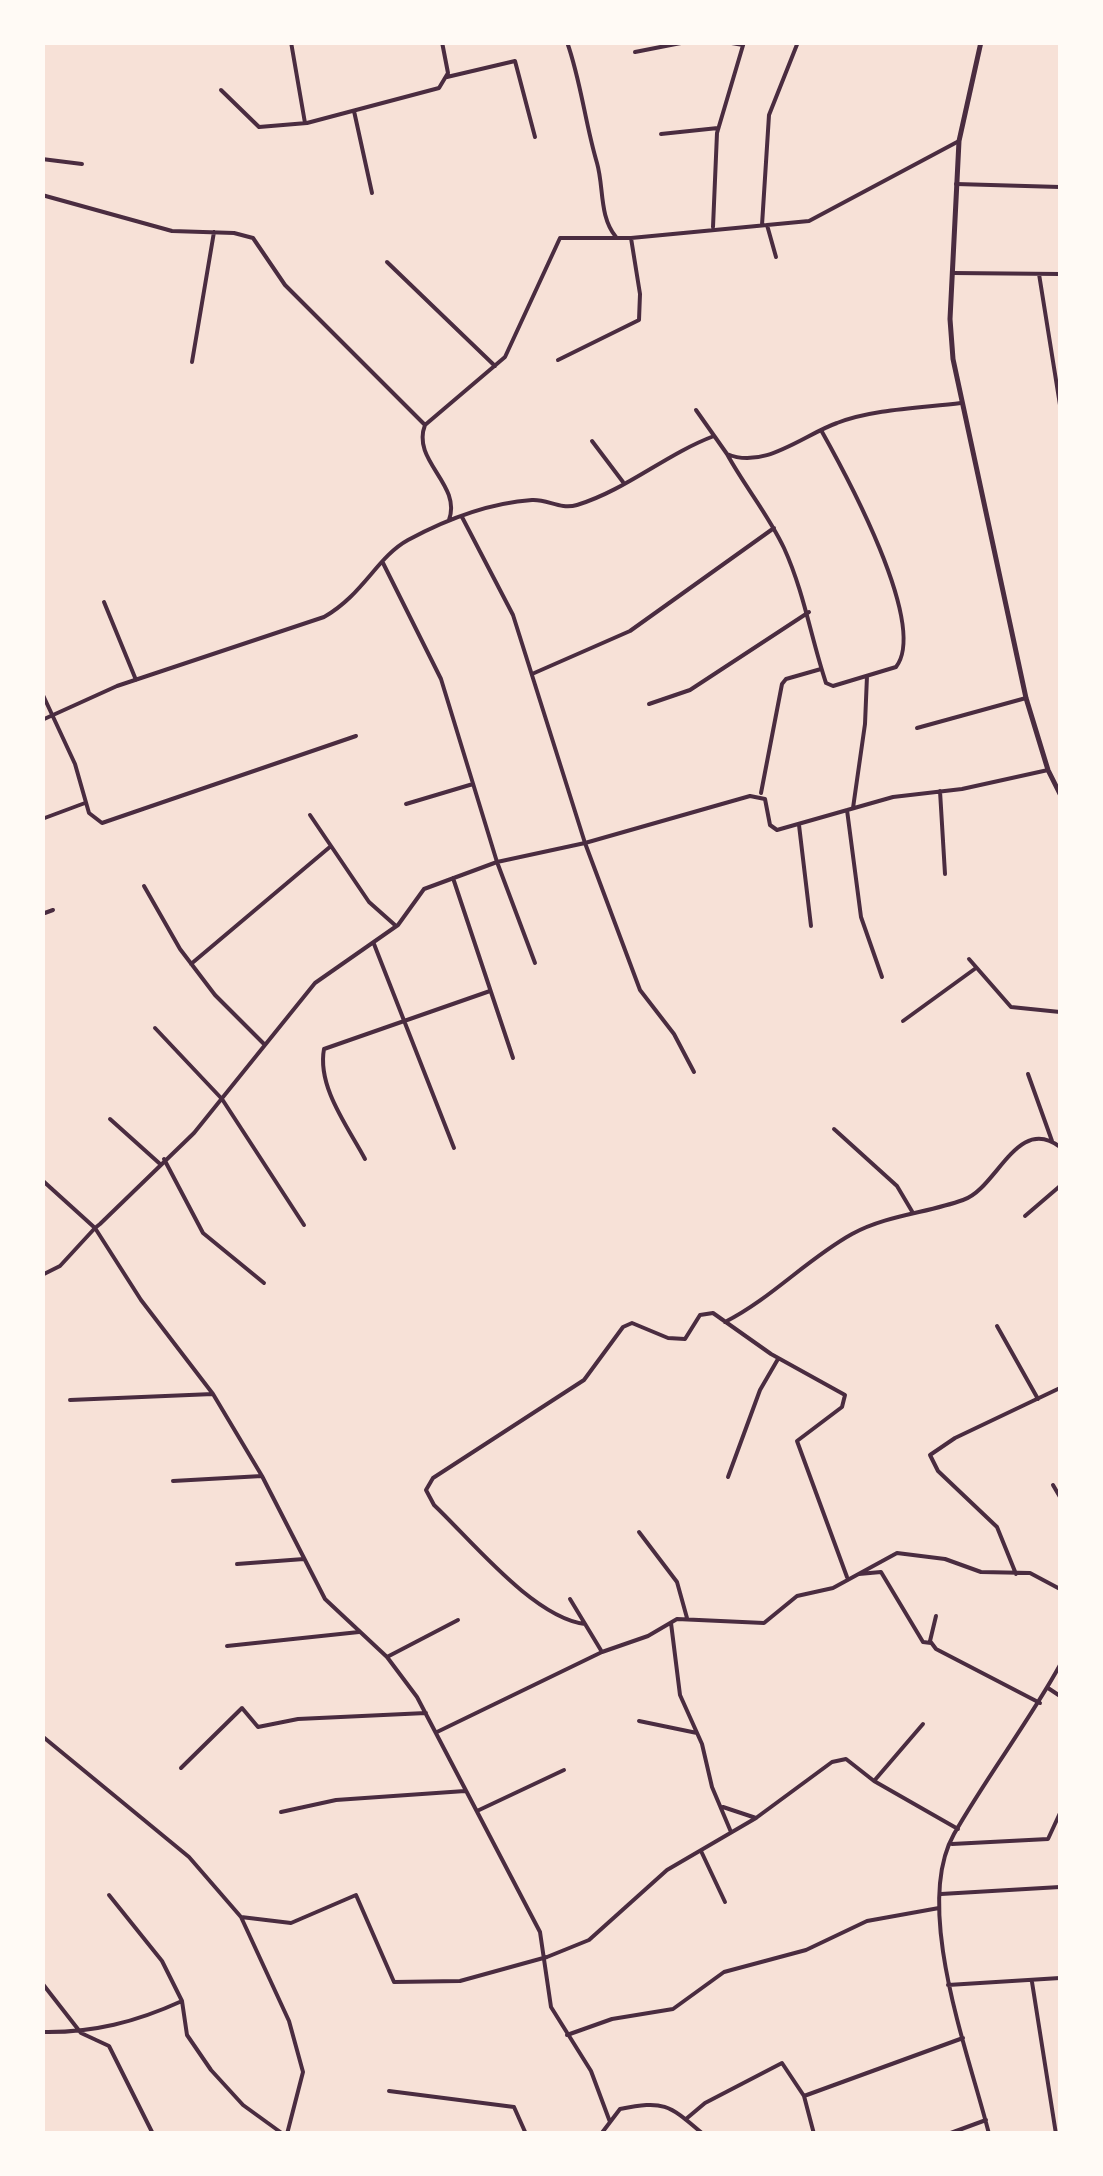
<!DOCTYPE html>
<style>
body{margin:0}
#map{position:relative;width:1103px;height:2176px;overflow:hidden;background:#f7e1d7;font-family:"Asap Condensed",sans-serif}
canvas{display:block}
.frame{position:absolute;inset:0;border:45px solid #fffaf5;pointer-events:none}
</style>
<div id="map">
<canvas width="1103" height="2176"></canvas>
<div class="frame"></div>
</div>
<script>
const context = document.querySelector('canvas').getContext('2d');
context.lineJoin = 'round';
function stroke(path, color, width, dash) { context.strokeStyle = color; context.lineWidth = width; context.lineCap = dash ? 'butt' : 'round'; context.setLineDash(dash || []); context.stroke(path); }
stroke(new Path2D(`
 M291 42 305 123
 M567 42C581 81 585 123 597 163 604 187 599 217 616 237
 M726 42 743 45
 M635 52 686 42
 M447 77 515 61 535 137
 M221 90 259 127 307 123 439 88 448 73 442 42
 M354 111 372 193
 M661 134 718 128
 M42 159 82 164
 M956 184 1060 187
 M42 195 172 231 234 233 253 238 285 285 425 425
 M762 225 769 115 798 42
 M767 225 776 257
 M713 227 717 133 744 42
 M387 262 495 366
 M953 273 1060 274
 M1039 274 1060 405
 M558 360 639 320 640 294 631 238
 M192 362 214 232
 M696 410 727 454C764 470 803 435 837 423 874 409 921 408 961 403
 M592 441 623 482
 M727 454C745 487 768 514 784 548 804 592 811 638 826 683L833 686 896 667C929 625 844 471 821 430
 M462 517 513 615 585 843 640 990 674 1034 694 1072
 M449 520C462 484 411 461 425 425L505 357 560 238H631L809 221 959 141
 M383 563 441 679 497 862 535 963
 M104 602 136 680
 M532 674 630 631 774 528
 M42 693 75 764 89 813 102 823 356 736
 M649 704 690 690 809 612
 M42 720 117 686 324 617C363 595 377 557 408 540 445 520 490 503 532 500 548 499 560 510 577 505 626 490 666 454 714 436
 M917 728 1026 698
 M940 791 945 874
 M761 793 782 684 786 679 821 669
 M406 804 473 784
 M853 808 865 724 867 676
 M847 810 861 917 882 977
 M310 815 369 902 396 926
 M42 819 85 803
 M799 825 811 926
 M453 878 513 1058
 M144 886 180 949 215 995 264 1044
 M42 914 53 910
 M374 944 454 1148
 M969 959 1011 1007 1060 1012
 M191 964 331 846
 M903 1021 976 968
 M155 1028 222 1099 304 1225
 M1028 1074 1052 1141
 M110 1119 159 1163
 M834 1129 897 1186 913 1213
 M164 1159 203 1233 264 1283
 M365 1159C348 1127 317 1087 324 1049L490 991
 M42 1180 95 1228 100 1224 194 1133 315 983 398 925 424 889 497 862 585 843 750 796 765 799 770 825 777 830 893 797 962 789 1048 770
 M1025 1216 1060 1186
 M42 1275 60 1266 95 1228 141 1300 213 1394 262 1476 325 1599 387 1657 417 1697 540 1932 551 2007 591 2071 610 2122
 M725 1322C772 1298 807 1259 852 1234 887 1215 927 1213 963 1200 997 1189 1017 1114 1060 1147
 M997 1326 1038 1399
 M70 1400 213 1394
 M728 1477 760 1390 778 1359
 M173 1481 262 1476
 M1053 1485 1060 1497
 M639 1532 677 1582 687 1618
 M237 1564 304 1559
 M859 1574 881 1572 923 1642 931 1643
 M1016 1574 997 1527 938 1471 930 1455 955 1438 1060 1388
 M570 1599 602 1652 648 1636 677 1619 764 1623 797 1596 833 1588 897 1553 945 1559 981 1572 1030 1573 1060 1589
 M936 1616 930 1641 936 1649 1040 1703
 M671 1623 680 1695 702 1744 712 1787 731 1832
 M585 1624C534 1618 472 1541 434 1505L426 1490 433 1478 584 1380 623 1327 632 1323 668 1338 685 1339 700 1315 713 1313 771 1354 845 1395 842 1407 797 1441 847 1577
 M227 1646 359 1632
 M387 1657 458 1620
 M1048 1688 1060 1696
 M639 1721 697 1733
 M437 1732 602 1652
 M42 1736 189 1857 241 1917 289 2021 303 2072 287 2134
 M181 1768 242 1708 258 1727 298 1719 426 1713
 M874 1781 923 1724
 M723 1807 756 1818
 M477 1811 564 1770
 M281 1812 336 1800 465 1791
 M952 1844 1048 1839 1060 1813
 M701 1851 725 1902
 M941 1894 1060 1887
 M109 1895 162 1961 182 2001 187 2035 211 2070 243 2105 283 2134
 M241 1917 291 1923 356 1895 394 1982 460 1981 547 1957 589 1940 667 1870 756 1818 832 1762 846 1759 874 1781 958 1829
 M1032 1982 1056 2134
 M42 1983 81 2033 109 2046 153 2134
 M948 1985 1060 1978
 M42 2032C93 2033 136 2022 182 2001
 M567 2035 612 2019 673 2009 724 1972 806 1950 867 1921 939 1908
 M389 2091 514 2107 526 2134
 M686 2119 705 2103 782 2063 804 2096
 M601 2134 620 2109C665 2100 669 2105 703 2134
 M814 2134 804 2096 963 2038
 M948 2134 986 2120
 M989 2134C970 2057 912 1908 954 1834 987 1776 1028 1723 1060 1665`), '#4a2c40', 4);
stroke(new Path2D(`
 M981 42 959 141 950 319 953 359 1026 698 1048 770 1060 794`), '#4a2c40', 5);
</script>
